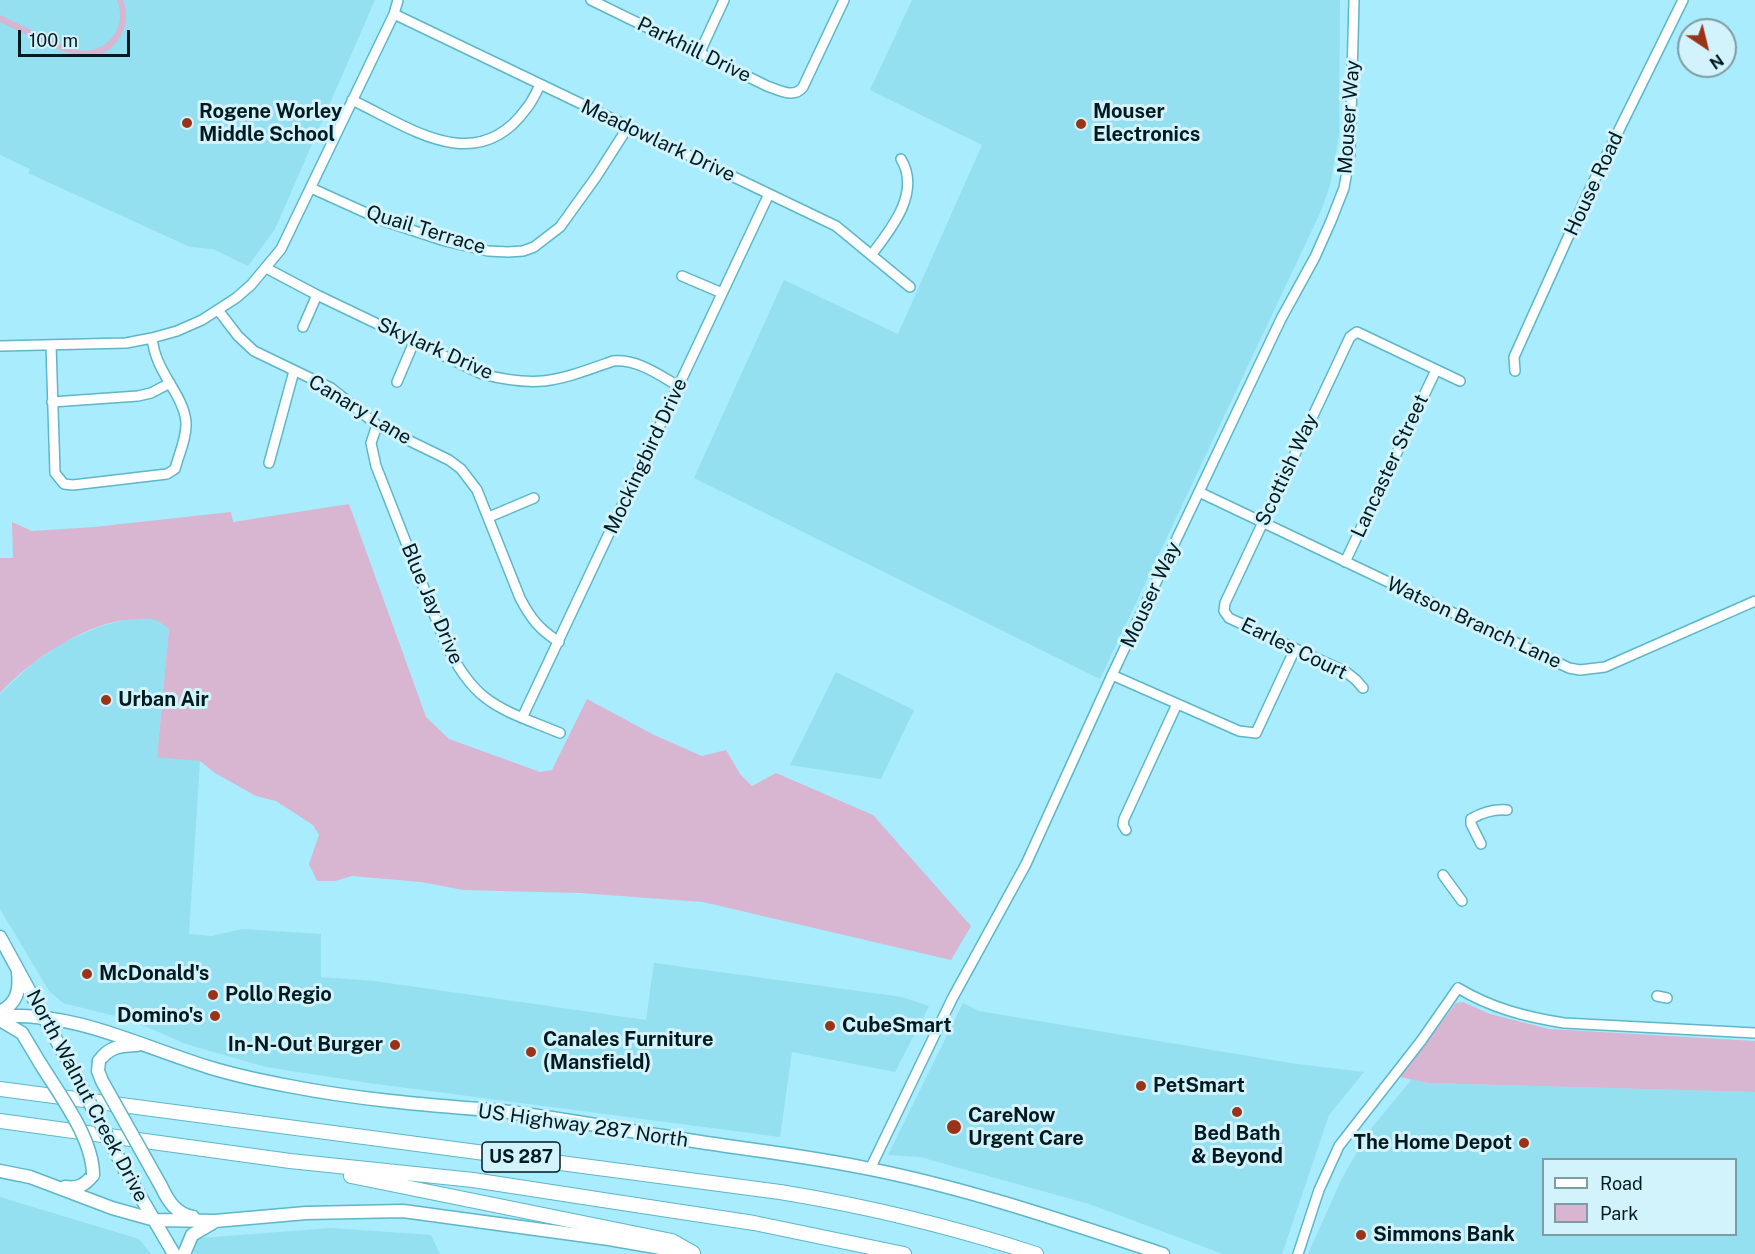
<!DOCTYPE html>
<style>
body{margin:0}
#map{position:relative;width:1755px;height:1254px;overflow:hidden;background:#a8ecfd;font-family:"Public Sans",sans-serif}
canvas{display:block}
.legend{position:absolute;left:1542px;top:1158px;width:195px;height:78px;box-sizing:border-box;background:#d2f3fc;border:2px solid #7e9ca4;margin:0;padding:8px 10px;list-style:none;font-size:18px;color:#001a20}
.legend li{display:flex;align-items:center;gap:12px;height:30px}
.legend b{width:30px;border:2px solid #7e9ca4}
.north{position:absolute;left:1677px;top:18px;width:60px;height:60px;box-sizing:border-box;background:#d2f3fc;border:2px solid #7e9ca4;border-radius:50%;rotate:145deg;font-size:16px;font-weight:700;line-height:24px;text-align:center;color:#001a20}
.north::after{content:'';display:block;margin:auto;width:21px;height:27px;background:#9b3319;clip-path:polygon(50% 0,100% 100%,50% 72%,0 100%)}
.scale{position:absolute;left:18px;top:30px;width:112px;height:27px;box-sizing:border-box;border:3px solid #001a20;border-top:0;padding-left:8px;font-size:18px;line-height:21px;white-space:nowrap;color:#001a20;-webkit-text-stroke:4px #d2f3fc;paint-order:stroke}
</style>
<div id="map">
<canvas width="1755" height="1254"></canvas>
<ul class="legend">
<li><b style="height:8px;background:#fff"></b>Road</li>
<li><b style="height:16px;background:#d8b5d0"></b>Park</li>
</ul>
<div class="north">N</div>
<div class="scale">100 m</div>
</div>
<script>
const context = document.querySelector('canvas').getContext('2d');
context.lineJoin = 'round';
function paint(path, color) { context.fillStyle = color; context.fill(path, 'evenodd'); }
function stroke(path, color, width, dash) { context.strokeStyle = color; context.lineWidth = width; context.lineCap = dash ? 'butt' : 'round'; context.setLineDash(dash || []); context.stroke(path); }
function drawText(font, color, halo, rows, align = 'center') {
  context.font = font + ' "Public Sans",sans-serif'; context.lineWidth = 6; context.setLineDash([]); context.textBaseline = 'middle'; context.strokeStyle = halo; context.fillStyle = color; for (const [text, x, y, turn = 0] of rows) {
    context.save(); context.translate(x, y); context.rotate((+turn || 0) * Math.PI / 180); context.textAlign = isNaN(turn) ? turn : align; if (halo) context.strokeText(text, 0, 0); context.fillText(text, 0, 0); context.restore();
  }
}
paint(new Path2D(`
 M0 0H375L275 229 248 266 213 249 190 247 28 173 30 169 0 155Z
 M912 0H1340L1339 136 1330 185 1321 211 1100 679 694 478 784 280 898 334 982 145 870 90Z
 M127 619H156L169 629 157 756 200 760 189 934 212 936 242 929 321 934V977L374 981 646 1020 654 963 902 997 929 1006 895 1072 792 1052 780 1137 369 1083 266 1067 186 1044 131 1020 63 1003 49 991 0 909V694L32 664 62 643 99 627Z
 M836 672 914 710 881 779 790 765Z
 M963 1003 979 1011 1290 1063 1364 1072 1329 1115 1282 1254H1223L1089 1204 920 1157 888 1155Z
 M1412 1079 1428 1083 1755 1092V1254H1308L1342 1178 1369 1131ZM1544 1160H1736V1234H1544Z
 M0 1197 139 1239 151 1254H0Z
 M331 1228 431 1235 440 1254H195L193 1250 194 1242 200 1238Z`), '#94dff0');
paint(new Path2D(`
 M117 0H123C128 14 127 28 118 40 98 69 67 54 43 42 28 35 14 29 0 22V15L69 48C101 60 130 31 117 0Z
 M349 504 426 717 449 739 540 772 552 770 587 699 654 735 702 756 726 750 740 774 752 786 776 773 873 815 971 926 951 960 703 902 580 893 464 890 421 882 352 876 335 881H317L309 864 319 835 313 825 276 801 256 796 215 773 200 761 157 757 169 629C165 626 161 623 158 621 153 618 145 619 139 619 92 618 31 659 0 693V558H13L12 522 32 531 94 527 231 512 233 522Z
 M1463 1002 1490 1014 1549 1029 1755 1041V1092L1428 1083 1400 1077 1456 1003Z`), '#d8b5d0');
const minor = new Path2D(`
 M591 0 767 86C779 90 794 99 803 87L844 0
 M394 14 836 226 910 287
 M700 52 724 0
 M352 100C409 127 476 178 526 109 532 102 536 93 540 85
 M311 188 384 221 445 241 488 251 508 252 523 251 534 247 560 227 596 177 628 127
 M872 254C892 228 921 192 901 159
 M266 268 317 295 482 374C540 389 559 380 613 361 638 359 659 375 680 387
 M682 276 722 293
 M218 310 238 336 254 351 331 388 377 425 449 460 461 469 477 490 520 598C531 619 539 629 559 642
 M303 327 317 295
 M51 345 55 473 64 484 73 485 167 474 175 469C179 454 187 437 186 422 184 400 166 381 158 361 155 354 153 346 152 338
 M0 346 126 343 152 338 177 331 202 320 236 298 251 285 281 249 394 14 398 0
 M1515 371 1514 357 1588 193 1683 0
 M397 382 414 342
 M52 402 138 396 151 393 170 383
 M377 425 371 443 376 466 445 642C475 705 499 708 560 733
 M269 463 294 371
 M1199 492 1569 668 1580 670 1605 667 1755 601
 M489 517 534 498
 M1345 562 1436 370
 M1112 675 1239 731 1256 733 1295 649
 M1363 688 1356 680 1346 672 1229 618 1224 611 1225 603 1350 337 1357 332 1460 381
 M522 718 769 194
 M1126 830 1123 825 1124 819 1177 704
 M1481 844 1471 824V819C1483 812 1494 809 1507 810
 M1443 875 1462 901
 M1657 996 1667 998
 M870 1169 952 999 1026 864 1112 675 1281 319 1315 257 1331 221 1344 188 1350 154 1354 0
 M1298 1254 1319 1190 1339 1146 1421 1041 1458 988C1491 1008 1526 1017 1564 1023L1755 1033`);
const major = new Path2D(`
 M0 937 71 1067
 M0 1012C17 1003 20 991 18 972
 M0 1016C76 1012 137 1045 208 1067 234 1075 262 1081 289 1086 355 1099 424 1105 491 1110 552 1116 614 1129 675 1138 740 1149 805 1155 870 1169 970 1189 1066 1222 1163 1254
 M0 1020 22 1033 40 1063
 M99 1061C110 1046 120 1046 137 1045
 M0 1171 30 1177 112 1208 155 1220 215 1221 306 1213 403 1211 609 1239 689 1253
 M126 1172 174 1254
 M161 1186C168 1201 176 1214 193 1217
 M65 1187C78 1189 85 1185 93 1175
 M184 1254 192 1235 214 1222`);
const highway = new Path2D(`
 M0 1089 780 1192C866 1206 953 1227 1036 1254
 M0 1121 290 1161 473 1180 603 1200 754 1223 904 1254
 M351 1176 672 1241 693 1253`);
stroke(minor, '#5db6ca', 12);
stroke(major, '#5db6ca', 15);
stroke(highway, '#5db6ca', 16);
stroke(minor, '#fff', 9);
stroke(major, '#fff', 12);
stroke(highway, '#fff', 14);
const majorBridge = new Path2D(`
 M99 1061 98 1071 102 1081 161 1186
 M40 1063C59 1094 93 1138 93 1175
 M71 1067 126 1172`);
stroke(majorBridge, '#5db6ca', 15, []);
stroke(majorBridge, '#fff', 12);
for (const [x, y, r, color] of [
 [187,123,6,"#9b3319"],
 [1081,124,6,"#9b3319"],
 [106,700,6,"#9b3319"],
 [87,974,6,"#9b3319"],
 [213,995,6,"#9b3319"],
 [215,1016,6,"#9b3319"],
 [830,1026,6,"#9b3319"],
 [395,1045,6,"#9b3319"],
 [531,1052,6,"#9b3319"],
 [1141,1086,6,"#9b3319"],
 [1237,1112,6,"#9b3319"],
 [954,1127,8,"#9b3319"],
 [1524,1143,6,"#9b3319"],
 [1361,1235,6,"#9b3319"]
]) { const dot = new Path2D(); dot.arc(x, y, r, 0, 2 * Math.PI); context.fillStyle = color; context.fill(dot); stroke(dot, '#d2f3fc', 2); }
for (const [x, y, w] of [
 [521,1157,78]
]) { const box = new Path2D(); box.roundRect(x - w / 2, y - 15, w, 30, 4.5); context.fillStyle = '#d2f3fc'; context.fill(box); stroke(box, '#001a20', 1.5); }
drawText('bold 18px', '#001a20', null, [
 ["US 287",521,1157]
]);
drawText('20px', '#001a20', '#d2f3fc', [
 ["Parkhill Drive",694,50,26],
 ["Mouser Way",1349,117,-86],
 ["Meadowlark Drive",658,141,25],
 ["House Road",1594,184,-65],
 ["Quail Terrace",426,230,17],
 ["Skylark Drive",435,349,24],
 ["Canary Lane",360,410,31],
 ["Mockingbird Drive",646,456,-65],
 ["Lancaster Street",1390,466,-65],
 ["Scottish Way",1287,470,-65],
 ["Mouser Way",1151,595,-65],
 ["Blue Jay Drive",432,604,67],
 ["Watson Branch Lane",1474,623,25],
 ["Earles Court",1294,649,26],
 ["North Walnut Creek Drive",87,1096,62],
 ["US Highway 287 North",583,1126,8]
]);
drawText('bold 20px', '#001a20', '#d2f3fc', [
 ["Rogene Worley",199,112],
 ["Middle School",199,135],
 ["Mouser",1093,112],
 ["Electronics",1093,135],
 ["Urban Air",118,700],
 ["McDonald's",99,974],
 ["Pollo Regio",225,995],
 ["Domino's",203,1016,"right"],
 ["CubeSmart",842,1026],
 ["Canales Furniture",543,1040],
 ["(Mansfield)",543,1063],
 ["In-N-Out Burger",383,1045,"right"],
 ["PetSmart",1153,1086],
 ["CareNow",968,1116],
 ["Urgent Care",968,1139],
 ["Bed Bath",1237,1134,"center"],
 ["& Beyond",1237,1157,"center"],
 ["The Home Depot",1512,1143,"right"],
 ["Simmons Bank",1373,1235]
], 'left');
</script>
